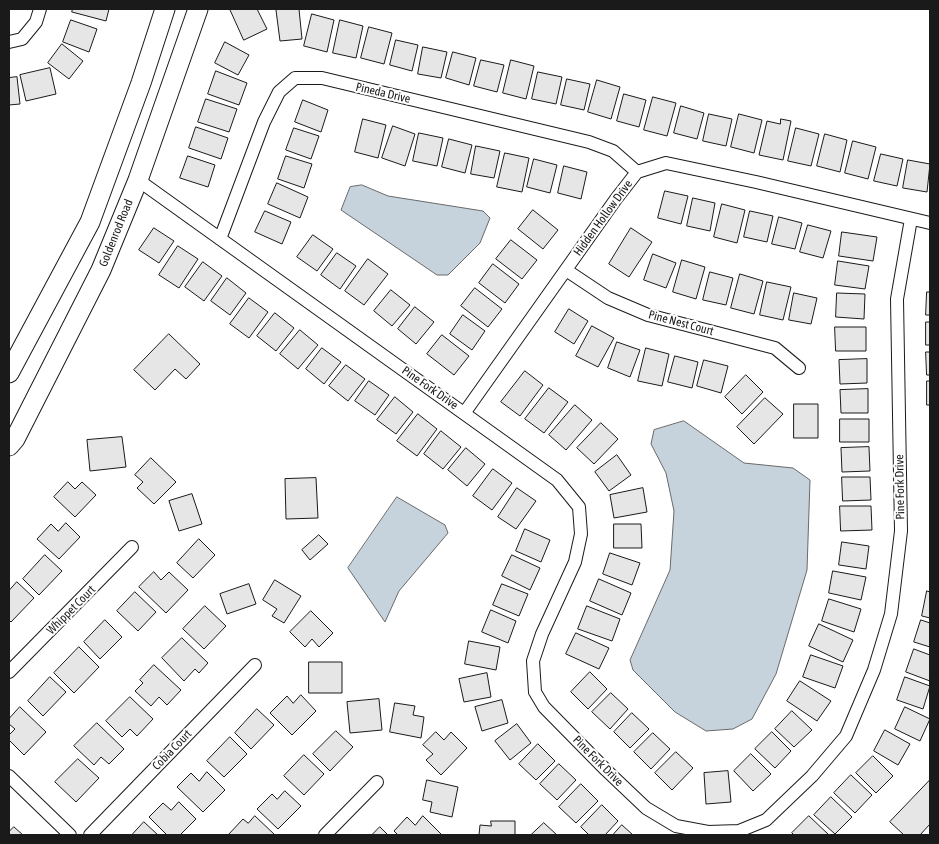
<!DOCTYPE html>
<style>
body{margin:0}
#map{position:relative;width:939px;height:844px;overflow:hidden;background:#fff;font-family:"Asap Condensed",sans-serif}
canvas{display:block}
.frame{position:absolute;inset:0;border:10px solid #1a1a1a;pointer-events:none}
</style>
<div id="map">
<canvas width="939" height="844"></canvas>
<div class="frame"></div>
</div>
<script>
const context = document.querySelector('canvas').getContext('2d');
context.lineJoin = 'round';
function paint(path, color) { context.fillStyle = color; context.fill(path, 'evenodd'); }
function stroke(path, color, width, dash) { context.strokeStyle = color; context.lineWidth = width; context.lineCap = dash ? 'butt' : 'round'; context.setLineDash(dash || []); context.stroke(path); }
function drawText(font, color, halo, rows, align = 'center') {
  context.font = font + ' "Asap Condensed",sans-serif'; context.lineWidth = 4; context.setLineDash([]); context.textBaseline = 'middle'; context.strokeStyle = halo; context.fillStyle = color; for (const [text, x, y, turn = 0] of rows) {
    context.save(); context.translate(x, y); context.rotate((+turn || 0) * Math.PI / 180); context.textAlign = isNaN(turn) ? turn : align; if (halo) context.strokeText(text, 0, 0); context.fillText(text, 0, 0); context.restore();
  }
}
const water = new Path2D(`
 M362 185 388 196 483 211 490 218 480 243 448 275H437L341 210 350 187Z
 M684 421 744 463 793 468 810 480 807 570 776 674 752 719 733 729 706 731 675 712 633 670 630 660 670 570 674 511 666 473 651 444 654 430Z
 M397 497 445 525 448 533 399 591 385 622 348 568Z`);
paint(water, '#c6d2dc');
stroke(water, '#6a6a6a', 1);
const building = new Path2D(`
 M73 9H109L106 21 72 12Z
 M230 9H257L267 29 244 40Z
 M299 9 302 39 280 41 276 10Z
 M312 14 334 20 327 52 304 46Z
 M71 20 97 29 89 52 63 42Z
 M340 20 363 26 356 58 333 53Z
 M369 27 392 33 384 64 361 58Z
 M396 40 418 45 412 71 390 65Z
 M225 42 249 55 238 75 215 63Z
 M62 44 83 61 69 79 48 63Z
 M423 47 447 52 441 78 418 74Z
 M453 52 476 58 469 85 446 78Z
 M481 60 504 65 497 92 474 86Z
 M511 60 534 66 526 99 503 93Z
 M50 68 56 94 26 101 20 75Z
 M216 71 247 83 239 105 208 94Z
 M538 72 562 77 556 104 532 99Z
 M17 77 20 104 9 105V78Z
 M567 79 590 84 584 110 561 105Z
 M597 80 620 87 611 119 588 112Z
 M624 94 646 100 639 127 617 121Z
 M653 97 676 103 667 136 644 130Z
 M206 99 237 109 229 132 198 122Z
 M303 100 328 110 321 132 295 122Z
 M681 106 704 113 697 139 674 133Z
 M709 114 732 119 726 146 703 141Z
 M739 114 762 120 754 153 731 147Z
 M363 119 386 125 378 158 355 152Z
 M781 119 791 121 783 160 759 155 767 121 780 124Z
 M393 126 415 134 405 166 382 158Z
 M196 127 228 138 221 159 189 148Z
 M294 128 319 136 311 159 286 150Z
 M796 128 819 134 811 166 788 161Z
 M419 133 443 138 437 166 413 161Z
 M825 134 847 140 840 172 817 166Z
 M449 139 472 145 465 173 442 167Z
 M853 141 876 147 868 179 845 173Z
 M476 146 500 151 494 178 471 174Z
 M505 153 529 158 522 192 497 187Z
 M881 154 903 159 897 186 874 181Z
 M188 156 215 165 208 187 180 178Z
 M286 156 312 164 304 188 278 179Z
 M534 159 557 165 550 193 527 187Z
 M908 160 930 164 927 192 903 188Z
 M564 166 587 172 581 199 558 193Z
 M277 183 308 197 300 218 268 204Z
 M665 191 688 196 681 224 658 218Z
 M693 198 715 203 710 231 687 226Z
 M722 204 745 210 737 243 714 237Z
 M533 210 558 230 543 249 518 229Z
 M265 211 291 222 282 244 255 232Z
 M750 211 773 216 767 242 744 237Z
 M779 217 802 223 795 249 772 244Z
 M808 225 831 231 823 258 800 252Z
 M154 228 174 241 159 263 139 250Z
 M631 228 652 242 629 277 609 264Z
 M842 232 877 237 873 261 839 256Z
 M313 235 333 249 317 271 297 257Z
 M511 240 537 260 522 279 496 259Z
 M178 246 198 259 179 288 159 275Z
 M337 253 356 266 340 289 321 275Z
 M653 254 676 263 666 288 644 280Z
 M368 259 388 274 364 305 345 291Z
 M682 260 705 267 696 299 673 292Z
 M838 261 869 266 865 289 835 285Z
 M203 262 222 276 204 301 185 287Z
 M493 264 519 284 505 303 479 283Z
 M710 272 733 278 726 305 703 300Z
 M740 274 763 281 754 314 731 308Z
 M227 278 246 293 230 315 211 301Z
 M767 282 791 287 783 320 760 315Z
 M475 288 502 309 488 327 461 306Z
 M391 290 410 305 392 326 374 311Z
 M927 292H930V315H926Z
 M794 293 817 298 811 324 789 320Z
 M837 293 865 294 864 319 836 317Z
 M249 298 268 312 249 338 230 324Z
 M415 307 434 322 416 344 398 329Z
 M569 309 588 321 574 344 555 332Z
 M275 313 294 328 276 351 257 336Z
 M463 315 485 331 472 350 450 334Z
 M926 322H930V345H926Z
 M592 326 614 338 598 367 576 356Z
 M835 327H866V351H836Z
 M300 330 318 345 298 369 280 354Z
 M169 334 200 364 186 379 175 369 155 390 134 370Z
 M442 335 469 356 454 375 427 354Z
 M617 342 640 350 630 377 608 368Z
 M322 348 341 362 324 384 306 369Z
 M646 348 669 354 662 386 638 381Z
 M926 352H930V375H927Z
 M675 356 698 362 692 388 668 382Z
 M867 359V383L840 384 839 360Z
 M704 360 728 366 721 393 697 386Z
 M346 365 365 379 348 401 329 386Z
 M525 371 543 385 520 416 501 402Z
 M746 375 763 392 742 414 725 397Z
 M369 381 389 395 375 415 355 401Z
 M927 381H930V405H927Z
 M549 388 568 402 544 433 525 419Z
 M868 389V413H841L840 390Z
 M395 397 413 412 396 434 377 420Z
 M765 398 783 414 754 444 737 427Z
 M794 404H818V438H794Z
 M575 405 592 420 566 450 549 435Z
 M418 414 437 429 417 456 397 441Z
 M840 419H869V442H840Z
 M601 423 618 439 594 464 577 448Z
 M441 431 461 447 443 469 424 454Z
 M122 437 126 467 90 471 87 440Z
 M869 447 870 471 842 472 841 448Z
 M466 448 485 464 467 486 448 470Z
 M617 455 631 475 609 491 595 472Z
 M151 458 176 482 154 504 137 488 143 482 135 475Z
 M493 469 512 483 492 510 473 496Z
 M842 477H870L871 500 843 501Z
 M316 478 318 518 286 519 285 479Z
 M68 482 75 489 82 482 96 495 75 517 54 497Z
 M517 488 536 501 516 529 498 517Z
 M643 488 647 512 614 518 610 495Z
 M192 494 202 524 179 531 169 501Z
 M840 506H871L872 530 841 531Z
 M66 523 80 537 59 559 37 539 51 524 58 531Z
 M614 524H641L642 548H614Z
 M525 529 550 540 541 562 516 551Z
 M319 535 328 544 310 560 302 550Z
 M199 539 215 555 193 578 177 563Z
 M842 542 869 546 866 569 839 565Z
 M610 553 640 563 632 585 603 574Z
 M45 555 62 571 39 595 23 579Z
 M512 555 540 568 530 590 502 576Z
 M833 571 866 577 861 600 829 593Z
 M154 572 161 580 169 572 188 590 166 613 139 587Z
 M599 579 631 593 622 615 590 601Z
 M275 580 301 596 284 623 272 616 277 609 263 600Z
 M17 582 34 598 11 622 9 620V591Z
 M249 584 256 604 227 614 220 594Z
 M502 584 528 594 519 616 493 605Z
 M927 591 930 592V618L922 616Z
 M135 592 156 612 138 631 117 611Z
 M829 599 861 609 854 632 822 621Z
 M205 606 226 626 204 649 183 629Z
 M587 606 620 619 612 641 578 629Z
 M491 610 516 621 508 643 482 632Z
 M311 611 333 633 319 647 312 639 305 647 290 632Z
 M105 620 122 637 100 659 84 642Z
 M921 620 930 623V647L914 642Z
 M819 624 853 640 843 662 809 646Z
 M576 633 609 648 599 669 566 654Z
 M182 638 208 663 199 673 195 669 184 681 162 658Z
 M469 641 500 647 496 670 465 664Z
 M79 647 99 667 74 693 54 673Z
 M914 649 930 655V681L906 672Z
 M811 655 843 666 835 688 803 677Z
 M309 662H342V693H309Z
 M154 665 181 690 167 705 159 697 151 706 135 691 143 683 140 680Z
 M590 672 607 689 588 709 571 692Z
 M487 673 491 697 464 702 459 679Z
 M50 677 66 692 43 716 28 701Z
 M905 677 930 686 923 709 897 700Z
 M800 681 831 701 817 721 787 701Z
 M611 693 628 709 610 729 592 712Z
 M301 695 316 711 292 735 270 713 287 696 293 703Z
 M130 697 153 719 137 736 130 729 122 737 106 721Z
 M379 699 382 730 350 733 347 702Z
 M502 700 508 723 482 731 475 707Z
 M395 703 415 706 413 715 424 717 421 738 390 732Z
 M20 707 46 732 24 755 9 740V735L15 729 9 724V719Z
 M905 707 930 719 920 741 895 729Z
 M257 709 274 725 251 749 235 733Z
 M792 711 812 730 794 747 775 729Z
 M632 713 649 729 630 748 614 732Z
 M97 723 124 749 109 764 101 757 94 765 74 746Z
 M517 724 531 743 510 760 495 741Z
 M885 730 910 744 898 765 874 751Z
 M336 731 353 747 330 771 313 754Z
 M436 732 444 740 451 732 467 748 441 775 426 760 433 754 423 745Z
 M772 732 791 751 775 768 755 749Z
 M653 733 670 749 651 769 634 752Z
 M230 737 247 754 224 777 207 761Z
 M538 744 555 761 536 780 519 764Z
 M676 752 693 768 672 790 655 773Z
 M751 754 771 774 753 791 734 771Z
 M304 755 324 774 304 795 284 776Z
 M873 756 893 776 876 793 856 773Z
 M78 759 99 778 76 802 55 782Z
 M559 764 576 780 557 800 540 784Z
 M728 771 731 802 706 804 704 773Z
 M207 772 225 790 203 812 177 787 191 773 199 781Z
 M851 775 872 795 855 813 834 793Z
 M427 780 458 787 452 817 430 812 432 802 423 800Z
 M930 780V824L920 835H904L890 822Z
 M581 784 598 801 576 823 559 807Z
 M285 791 301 806 278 829 257 809 272 794 277 799Z
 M831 797 852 817 835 834 814 815Z
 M179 802 196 819 180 835H167L149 817 163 803 171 810Z
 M602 805 618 821 605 835H589L581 827Z
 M255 816 275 835H228L243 819 248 823Z
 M423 816 442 835H398L394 831 407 817 415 825Z
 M809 816 829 835H794L792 833Z
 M491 821H515V835H479L480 825 491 826Z
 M144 822 158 835H132Z
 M544 823 557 835H531Z
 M622 825 633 835H613Z
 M14 827 23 835H9V832Z
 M380 827 388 835H372Z`);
paint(building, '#e6e6e6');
stroke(building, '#1a1a1a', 1);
const minor = new Path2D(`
 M9 42 22 39 36 22 40 9
 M138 180 557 480 579 507 581 534 575 562 542 634 533 661 535 692 544 707 606 770 646 808 676 826 708 832 739 831 766 820 812 776 846 736 874 670 891 614 901 531 897 299 911 219
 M220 239 264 122 279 92 295 78H322L589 142 613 151 637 172
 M566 270 608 298 648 315 775 348 799 368
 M465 412 616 199 637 172 666 163 756 182 930 223
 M9 672 132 547
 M9 776 70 835
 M90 835 255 665
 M325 835 377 782`);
const secondary = new Path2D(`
 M9 373 90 222 141 83 165 9
 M9 446 15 439 101 270 138 180 198 9`);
stroke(minor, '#1a1a1a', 14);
stroke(secondary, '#1a1a1a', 21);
stroke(minor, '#fff', 12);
stroke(secondary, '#fff', 19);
drawText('12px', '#1a1a1a', '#fff', [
 ["Pineda Drive",383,93,13],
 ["Hidden Hollow Drive",603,218,-54],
 ["Goldenrod Road",116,233,-68],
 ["Pine Nest Court",681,323,15],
 ["Pine Fork Drive",430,388,35],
 ["Pine Fork Drive",900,487,-91],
 ["Whippet Court",71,610,-45],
 ["Cobia Court",172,750,-46],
 ["Pine Fork Drive",598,761,45]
]);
</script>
